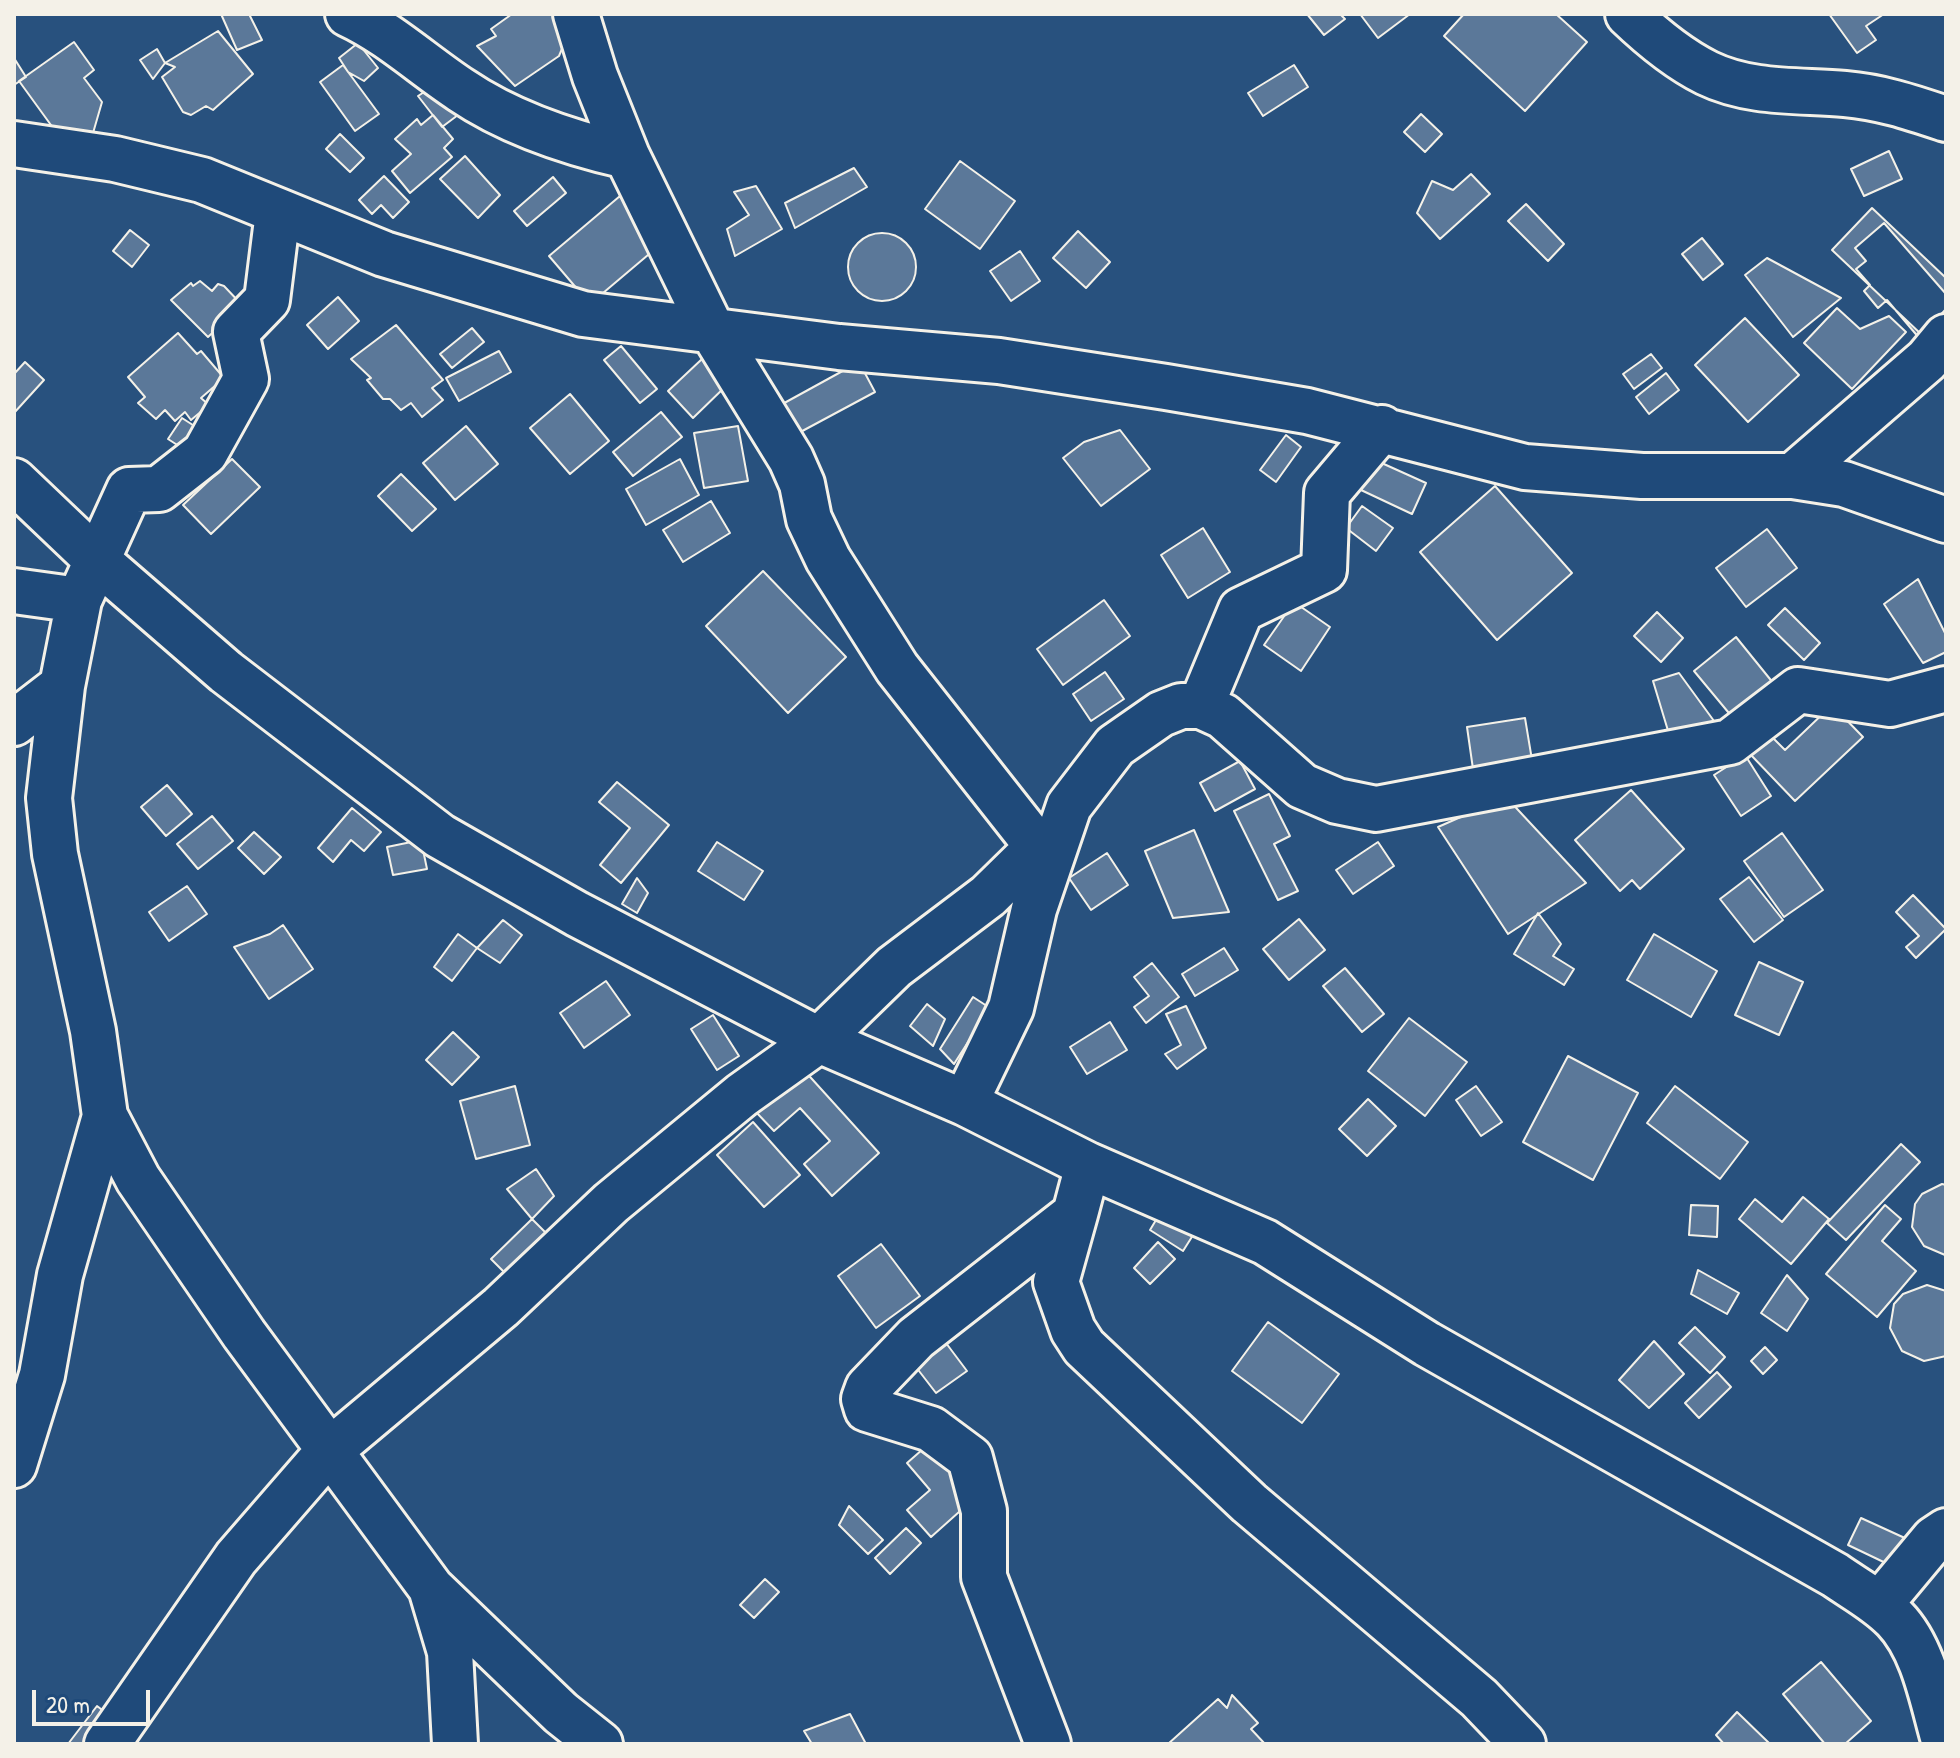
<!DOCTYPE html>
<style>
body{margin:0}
#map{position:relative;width:1960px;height:1758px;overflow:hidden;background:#28517e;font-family:"Patrick Hand",sans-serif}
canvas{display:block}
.frame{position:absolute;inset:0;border:16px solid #f4f1e8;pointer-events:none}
.scale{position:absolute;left:32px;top:1690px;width:118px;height:36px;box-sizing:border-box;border:4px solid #f4f1e8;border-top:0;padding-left:10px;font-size:24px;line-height:28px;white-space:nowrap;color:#f4f1e8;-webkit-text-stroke:6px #1f4a7a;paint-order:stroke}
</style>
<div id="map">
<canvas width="1960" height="1758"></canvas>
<div class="frame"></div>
<div class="scale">20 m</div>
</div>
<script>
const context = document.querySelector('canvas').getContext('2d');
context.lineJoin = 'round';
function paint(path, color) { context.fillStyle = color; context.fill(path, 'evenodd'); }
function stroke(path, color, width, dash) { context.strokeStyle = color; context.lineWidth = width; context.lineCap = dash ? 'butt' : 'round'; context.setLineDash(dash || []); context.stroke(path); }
const building = new Path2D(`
 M221 14H249L262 40 237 50Z
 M512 14H559L571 27 559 56 515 86 477 46 496 36 491 29Z
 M1307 14H1340L1345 19 1324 35Z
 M1360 14H1410L1378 38Z
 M1464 14H1556L1587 42 1525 111 1444 36Z
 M1829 14H1884L1866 26 1876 40 1857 53Z
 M218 31 253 74 213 110 206 106 191 115 183 112 162 77 175 67 165 63Z
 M74 42 94 70 84 78 102 102 91 140 64 143 19 81Z
 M358 43 378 68 364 81 348 72 339 58Z
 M157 49 165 63 153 79 140 60Z
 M14 58 26 77 14 85Z
 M343 65 379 114 355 131 320 82Z
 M1294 65 1308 87 1263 116 1248 93Z
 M438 83 462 112 442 127 418 96Z
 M1421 114 1442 134 1425 152 1404 132Z
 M433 115 453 139 444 148 452 157 410 193 392 171 411 154 395 139 417 119 421 125Z
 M340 134 364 158 350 172 326 149Z
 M1889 151 1902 179 1864 196 1851 169Z
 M465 156 500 195 478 218 440 179Z
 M960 161 1015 201 980 249 925 209Z
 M854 168 867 187 795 228 785 203Z
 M1471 174 1490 194 1440 239 1417 213 1432 181 1453 190Z
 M384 176 409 202 393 218 381 205 372 214 359 200Z
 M553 177 566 193 527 226 514 211Z
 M756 186 782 229 735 256 727 229 749 215 734 192Z
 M620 196 661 244 590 304 549 256Z
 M1526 204 1564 244 1548 261 1508 221Z
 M1872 208 1946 278V309L1922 335 1832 250Z
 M1884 223 1946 294V316L1920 339 1887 300 1878 308 1864 291 1870 285 1856 269 1866 261 1855 248Z
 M130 230 149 245 132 267 113 251Z
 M1078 231 1110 262 1086 288 1053 258Z
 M848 267a34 34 0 1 1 68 0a34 34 0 1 1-68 0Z
 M1702 238 1723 264 1703 280 1682 254Z
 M1020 251 1040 281 1011 301 990 271Z
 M1767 258 1841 298 1793 337 1745 275Z
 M200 281 212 291 218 284 224 286 242 305 208 337 171 300 191 283 193 286Z
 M338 297 359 321 328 349 307 325Z
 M1837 308 1860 329 1889 316 1906 332 1852 389 1804 343Z
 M1745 318 1799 375 1748 422 1695 365Z
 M396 325 443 380 432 388 443 400 422 417 411 403 401 410 390 399H383L367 380 371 378 351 359Z
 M472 328 484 342 452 368 440 354Z
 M178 333 197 354 201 351 224 378 201 398 209 405 191 420 185 412 175 421 165 410 156 419 138 403 145 397 128 377Z
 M621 346 657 389 640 403 604 360Z
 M499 351 511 372 459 401 446 378Z
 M1651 354 1662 368 1634 389 1623 374Z
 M702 359 727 385 693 418 668 391Z
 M25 362 44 380 14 413V374Z
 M859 362 875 392 793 436 777 407Z
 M1666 373 1679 390 1649 414 1636 397Z
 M570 394 609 441 570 474 530 428Z
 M661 412 682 437 633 476 613 452Z
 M182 418 199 429 185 450 168 439Z
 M466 426 498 464 455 500 423 463Z
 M738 426 748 481 704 488 694 433Z
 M1120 430 1150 469 1101 506 1063 458 1084 442Z
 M1286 435 1301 447 1276 482 1260 470Z
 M232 459 260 487 211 534 183 505Z
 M680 459 699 495 646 525 626 489Z
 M1375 460 1426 483 1412 514 1361 490Z
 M401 474 436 509 412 531 378 496Z
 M1495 486 1572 573 1497 640 1420 552Z
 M711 501 730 533 683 562 663 530Z
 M1362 506 1393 528 1376 551 1346 528Z
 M1203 528 1230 572 1188 598 1161 555Z
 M1767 529 1797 568 1746 607 1716 568Z
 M763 571 846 657 788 713 706 626Z
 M1918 579 1946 635V652L1923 663 1884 604Z
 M1104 600 1130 636 1063 685 1037 649Z
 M1294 602 1330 627 1301 671 1264 645Z
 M1785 608 1820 643 1804 660 1768 625Z
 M1657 612 1683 638 1661 662 1634 636Z
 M1736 637 1774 684 1733 718 1694 671Z
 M1105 672 1124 699 1091 721 1073 694Z
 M1679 673 1714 721 1669 734 1653 681Z
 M1832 705 1863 737 1795 801 1750 754 1770 735 1785 750Z
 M1525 718 1532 760 1473 769 1467 727Z
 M1745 755 1771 796 1741 816 1714 775Z
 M1240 761 1255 789 1215 811 1200 783Z
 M617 782 669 825 621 883 600 865 630 828 599 802Z
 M167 785 192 814 166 836 141 807Z
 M1631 790 1684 849 1640 889 1632 880 1620 891 1575 840Z
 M1269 794 1290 836 1274 844 1298 891 1278 900 1234 811Z
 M1506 797 1586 883 1508 934 1438 827Z
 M352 808 381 832 364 851 351 840 333 862 318 848Z
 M212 816 233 841 198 869 177 844Z
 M1194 830 1229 912 1173 918 1145 851Z
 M254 832 281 857 264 874 238 848Z
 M1782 833 1823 890 1784 917 1744 861Z
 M421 840 427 869 393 875 387 847Z
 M717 842 763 871 744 900 698 871Z
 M1378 842 1394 866 1353 894 1336 870Z
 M1107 853 1128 885 1091 910 1069 878Z
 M1749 877 1783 920 1754 942 1720 899Z
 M637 878 648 893 637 913 622 904Z
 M187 886 207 914 169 941 149 912Z
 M1913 895 1946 929 1916 958 1906 947 1919 936 1896 912Z
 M1538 913 1561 944 1553 956 1574 969 1564 985 1514 954Z
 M1299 919 1325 950 1289 980 1263 949Z
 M503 920 522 935 500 963 477 948Z
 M283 925 313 969 269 999 234 947 270 934Z
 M458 934 477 948 452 981 434 967Z
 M1654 934 1717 971 1691 1017 1627 980Z
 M1224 948 1238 970 1195 996 1182 974Z
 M1759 962 1803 982 1779 1035 1735 1015Z
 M1152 963 1179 997 1146 1023 1134 1007 1149 996 1134 977Z
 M1345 968 1384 1014 1362 1032 1323 986Z
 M606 981 630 1015 584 1048 560 1013Z
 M973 997 990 1008 954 1064 940 1049Z
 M927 1004 945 1019 933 1046 910 1026Z
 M1186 1006 1206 1048 1177 1069 1165 1054 1181 1045 1166 1014Z
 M713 1015 739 1056 717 1070 691 1029Z
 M1409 1018 1467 1062 1425 1116 1368 1071Z
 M1110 1022 1127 1050 1087 1074 1070 1047Z
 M453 1032 479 1057 452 1085 426 1060Z
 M1568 1056 1638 1093 1593 1180 1523 1142Z
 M802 1068 879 1153 832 1196 804 1164 830 1141 800 1108 774 1131 755 1111Z
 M515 1086 530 1145 476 1159 460 1101Z
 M1476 1086 1502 1122 1481 1136 1456 1100Z
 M1675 1086 1748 1142 1720 1179 1647 1123Z
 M1368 1099 1396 1126 1367 1156 1339 1129Z
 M753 1122 800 1175 764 1207 717 1155Z
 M1901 1144 1920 1162 1846 1240 1827 1223Z
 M536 1169 554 1196 532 1219 507 1189Z
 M1942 1184 1946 1185 1945 1255 1924 1246 1912 1227 1915 1204 1922 1194Z
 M1803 1197 1829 1219 1791 1264 1739 1219 1755 1199 1782 1222Z
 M1691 1205 1718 1206 1717 1237 1689 1235Z
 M1885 1205 1901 1219 1882 1241 1916 1271 1877 1317 1826 1274Z
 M1162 1210 1195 1232 1183 1251 1150 1230Z
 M532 1219 550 1237 509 1277 491 1259Z
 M1158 1242 1175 1259 1150 1284 1134 1268Z
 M881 1244 920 1296 876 1328 838 1276Z
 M1698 1270 1739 1293 1727 1314 1691 1294Z
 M1787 1275 1808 1299 1787 1331 1761 1313Z
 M1927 1285 1946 1291V1356L1924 1361 1902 1351 1890 1328 1894 1304 1903 1294Z
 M1268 1322 1339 1374 1302 1423 1232 1371Z
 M1695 1327 1725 1357 1710 1373 1679 1343Z
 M940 1335 967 1371 936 1393 909 1358Z
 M1654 1341 1684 1374 1649 1408 1619 1380Z
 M1765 1347 1777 1360 1763 1374 1751 1361Z
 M1717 1372 1731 1387 1699 1418 1685 1403Z
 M931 1442 978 1495 931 1537 907 1510 930 1490 907 1463Z
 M849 1506 883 1540 868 1554 839 1525Z
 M1861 1518 1907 1539 1894 1567 1848 1545Z
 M906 1528 921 1543 890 1574 875 1558Z
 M765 1579 779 1592 754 1618 740 1605Z
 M1821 1662 1871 1721 1845 1744H1825L1783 1694Z
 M1232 1695 1258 1723 1251 1729 1265 1744H1168L1218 1699 1227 1708Z
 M97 1706 118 1722 102 1744H68Z
 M1737 1712 1769 1743 1768 1744H1724L1716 1735Z
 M850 1714 866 1744H812L804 1731Z`);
paint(building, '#5b7899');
stroke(building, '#f4f1e8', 2);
const minor = new Path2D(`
 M348 14C389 33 423 65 461 90 511 124 570 143 627 156
 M576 14 595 76 627 156 713 332 791 459 802 484 809 519 828 559 897 668 1049 861
 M1628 14C1652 37 1677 58 1707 73 1750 94 1799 90 1845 94 1881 97 1913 108 1946 119
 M14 144 115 159 202 180 384 254 583 314 839 347 999 361 1166 387 1307 411 1525 467 1642 476H1793L1844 484 1946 520
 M1793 476 1927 360 1946 337
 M14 481 98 561 226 672 440 836 577 914 819 1040 965 1103 1088 1165 1265 1242 1427 1344 1835 1575C1855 1589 1878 1601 1895 1619 1925 1650 1933 1704 1945 1744
 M14 591 79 600
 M1201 706 1241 610 1324 570 1327 493 1382 428
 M14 723 62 686
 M965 1103 1011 1008 1034 909 1069 806 1115 746 1161 714 1181 706H1201L1223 716 1302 786 1337 801 1376 809 1730 742 1798 690 1890 704 1946 689
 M105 1116 138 1179 244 1334 431 1588 450 1652 455 1744
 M1075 1214 1056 1282 1073 1330 1084 1347 1249 1503 1479 1698 1523 1744
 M14 1465 42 1375 60 1275 105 1116 93 1031 55 854 49 798 62 686 79 600 129 490 159 489 205 453 246 379 236 332 267 300 278 212
 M433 1590 561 1713 600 1744
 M1879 1605 1934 1539 1946 1531
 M107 1744 236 1558 328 1452 501 1307 611 1203 742 1095 819 1040 894 967 988 896 1038 847
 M1048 1744 984 1577V1511L970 1458 931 1429 867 1409 864 1399 868 1388 916 1338 1075 1214 1088 1165`);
stroke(minor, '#f4f1e8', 50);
stroke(minor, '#1f4a7a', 44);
</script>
